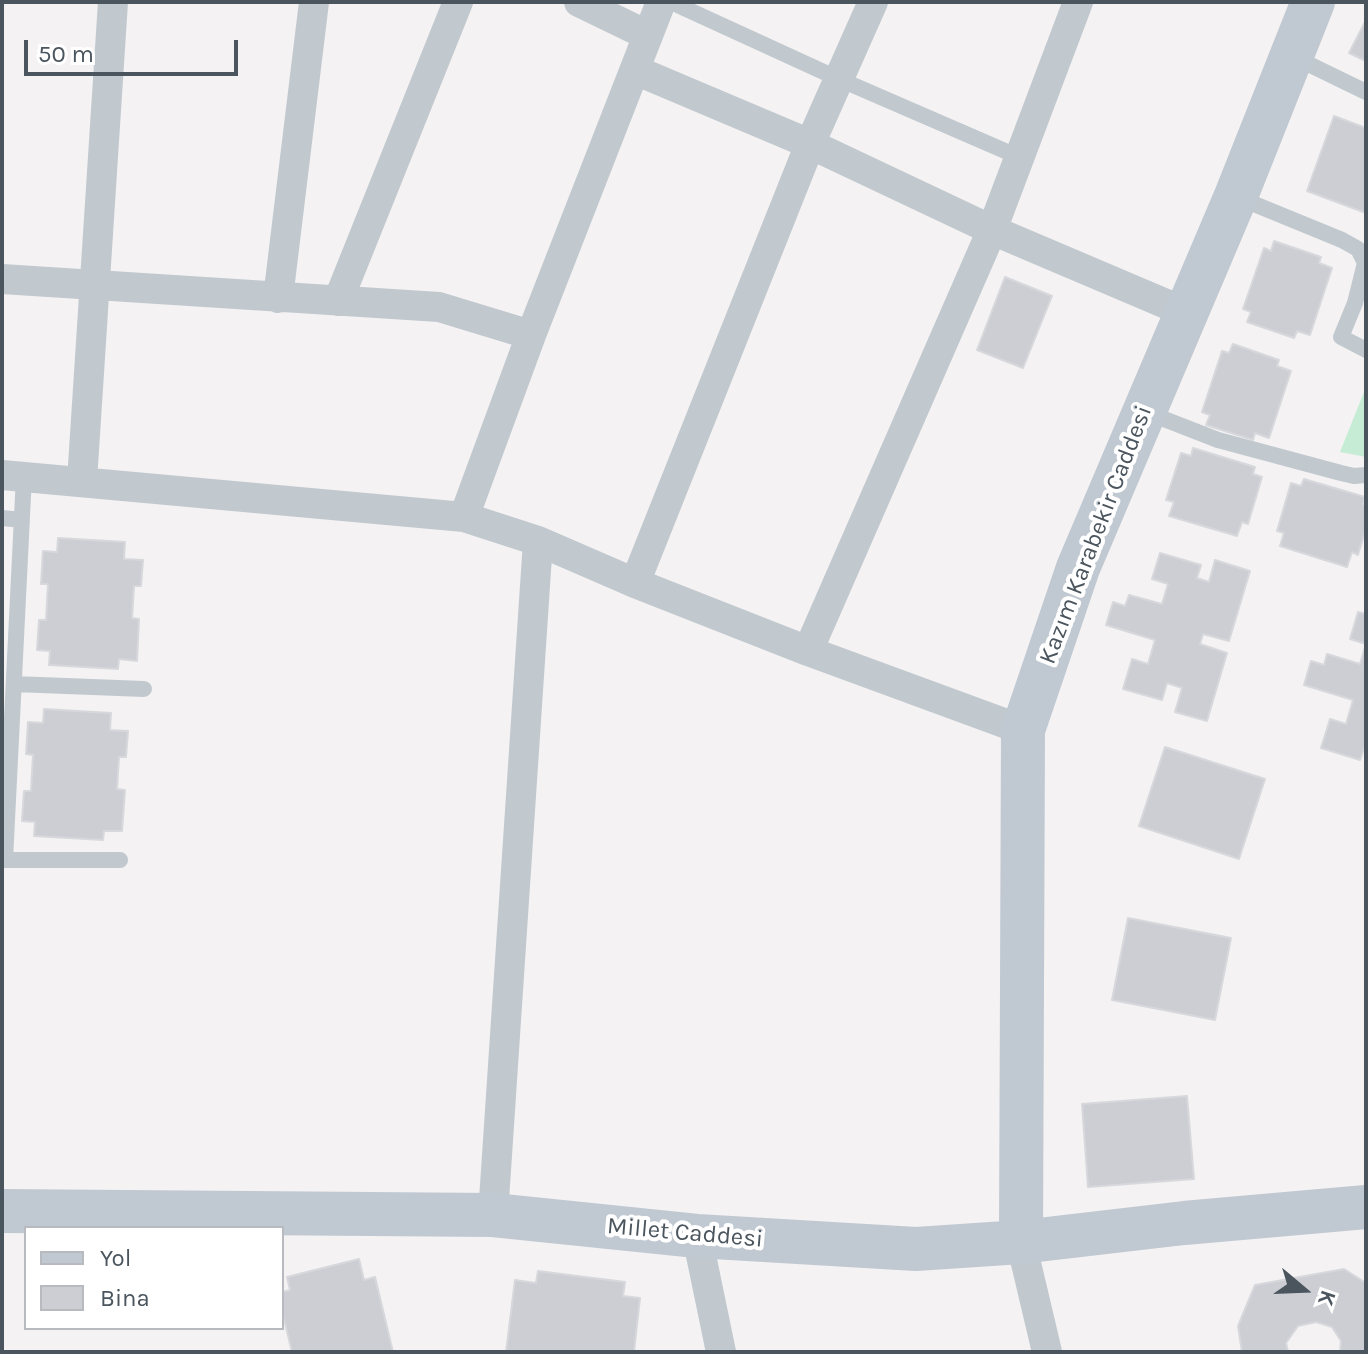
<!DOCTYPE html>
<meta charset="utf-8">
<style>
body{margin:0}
#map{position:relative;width:1368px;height:1354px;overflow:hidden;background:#f4f2f2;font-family:Karla,sans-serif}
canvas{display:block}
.frame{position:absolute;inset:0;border:4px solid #4b555e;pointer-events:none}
.legend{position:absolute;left:24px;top:1226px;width:260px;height:104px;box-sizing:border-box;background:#fff;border:2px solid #b7bbbf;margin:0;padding:10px 14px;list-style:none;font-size:24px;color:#4b555e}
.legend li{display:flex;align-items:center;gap:16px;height:40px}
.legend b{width:40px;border:2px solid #b7bbbf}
.north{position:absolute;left:1264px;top:1250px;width:80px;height:80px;-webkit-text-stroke:6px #fff;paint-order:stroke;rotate:109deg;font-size:22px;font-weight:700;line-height:32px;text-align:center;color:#4b555e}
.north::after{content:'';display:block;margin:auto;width:28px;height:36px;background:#4b555e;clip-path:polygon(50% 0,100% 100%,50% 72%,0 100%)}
.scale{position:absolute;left:24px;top:40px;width:214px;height:36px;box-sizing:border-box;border:4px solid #4b555e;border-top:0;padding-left:10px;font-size:24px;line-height:28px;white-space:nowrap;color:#4b555e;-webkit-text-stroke:6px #fff;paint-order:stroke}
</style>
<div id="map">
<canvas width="1368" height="1354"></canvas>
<div class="frame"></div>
<ul class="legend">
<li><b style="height:10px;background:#c0c8d1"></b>Yol</li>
<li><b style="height:22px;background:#ccced4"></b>Bina</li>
</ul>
<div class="north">K</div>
<div class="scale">50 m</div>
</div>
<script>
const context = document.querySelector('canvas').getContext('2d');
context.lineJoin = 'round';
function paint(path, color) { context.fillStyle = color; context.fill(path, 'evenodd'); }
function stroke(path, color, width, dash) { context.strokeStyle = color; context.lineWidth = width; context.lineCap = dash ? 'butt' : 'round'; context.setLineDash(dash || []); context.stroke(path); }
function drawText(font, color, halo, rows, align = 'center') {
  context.font = font + ' Karla,sans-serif'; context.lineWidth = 8; context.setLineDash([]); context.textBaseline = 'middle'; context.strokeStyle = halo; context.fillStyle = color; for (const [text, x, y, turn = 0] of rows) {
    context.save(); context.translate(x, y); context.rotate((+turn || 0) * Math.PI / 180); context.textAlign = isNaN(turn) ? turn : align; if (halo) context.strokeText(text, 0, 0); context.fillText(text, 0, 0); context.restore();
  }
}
paint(new Path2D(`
 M1366 387V457L1340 452Z`), '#c6ecd5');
const building = new Path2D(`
 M1366 20V61L1349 53Z
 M1334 116 1366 128V213L1307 191Z
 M1274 241 1321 257 1319 263 1332 268 1310 335 1297 331 1294 338 1247 322 1251 312 1243 309 1264 248 1271 251Z
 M1005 277 1052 296 1023 368 977 350Z
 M1233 344 1279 360 1277 366 1291 371 1269 438 1255 433 1253 440 1206 425 1210 415 1202 412 1222 351 1229 353Z
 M1193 448 1255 467 1253 474 1262 477 1248 524 1242 522 1237 536 1169 516 1174 502 1166 500 1181 453 1191 456Z
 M1304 479 1365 497 1363 504 1366 505V528L1358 555 1352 552 1347 567 1280 546 1284 533 1277 531 1291 483 1301 486Z
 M58 538 125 542 124 559 143 560 141 586H134L132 618 139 619 137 661 119 659 118 669 49 665 50 651 37 650 39 620H46L48 584H41L43 551 57 552Z
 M1160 553 1201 565 1197 578 1209 582 1215 560 1250 571 1229 641 1203 634 1200 644 1227 653 1207 721 1175 712 1182 688 1167 683 1162 700 1123 689 1132 659 1148 664 1155 640 1106 625 1113 602 1125 606 1129 595 1162 604 1168 584 1152 579Z
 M1358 612 1366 614V644L1350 639Z
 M1366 644V743L1360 760 1321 748 1330 719 1346 724 1353 700 1304 685 1311 661 1324 665 1327 654 1360 664Z
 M44 709 111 713 110 730 128 731 126 757H119L117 789 125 790 122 831H104L103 840 34 836 35 822 22 821 24 791H31L33 755 26 754 28 722 43 723Z
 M1165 747 1265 779 1239 859 1139 826Z
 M1128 918 1231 938 1215 1020 1112 1000Z
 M1187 1096 1194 1179 1088 1187 1082 1104Z
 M359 1259 364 1280 375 1277 393 1352H292L282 1311V1292L290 1290 287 1277Z
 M1344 1269 1366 1283V1352H1340L1341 1341 1332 1327 1316 1322 1298 1326 1286 1343 1288 1352H1242L1238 1326 1255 1285Z
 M538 1271 625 1282 623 1296 640 1298 634 1352H506L515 1280 536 1283Z`);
paint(building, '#ccced4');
stroke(building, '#d7d8dc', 2);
stroke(new Path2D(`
 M671 2 839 79 1019 157
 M1294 57 1366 92
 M1237 197 1342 240 1358 249 1365 263 1355 303 1341 337 1366 350
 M1146 412 1218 440 1341 473 1354 476 1366 475
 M2 518 22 520
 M14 684 144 689
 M2 860H120
 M5 860 24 476`), '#c1c9cf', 16);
stroke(new Path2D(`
 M579 2 647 35
 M635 70 810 144 992 230 1185 312
 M2 279 439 307 531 335
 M278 298 314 2
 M338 301 458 2
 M2 475 464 517 538 541 635 583 808 651 1023 730
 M82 481 113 2
 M464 517 531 335 661 2
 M635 583 810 144 873 2
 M808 651 992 230 1078 2
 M493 1215 538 541
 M697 1236 721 1352
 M1021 1242 1047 1352`), '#c1c9cf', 30);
stroke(new Path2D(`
 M2 1211 493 1215 697 1236 916 1249 1021 1242 1184 1223 1366 1207
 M1021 1242 1023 730 1078 568 1236 196 1313 2`), '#c0c8d1', 44);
drawText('24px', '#4b555e', '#fff', [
 ["Kazım Karabekir Caddesi",1096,535,-69],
 ["Millet Caddesi",685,1233,5]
]);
</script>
